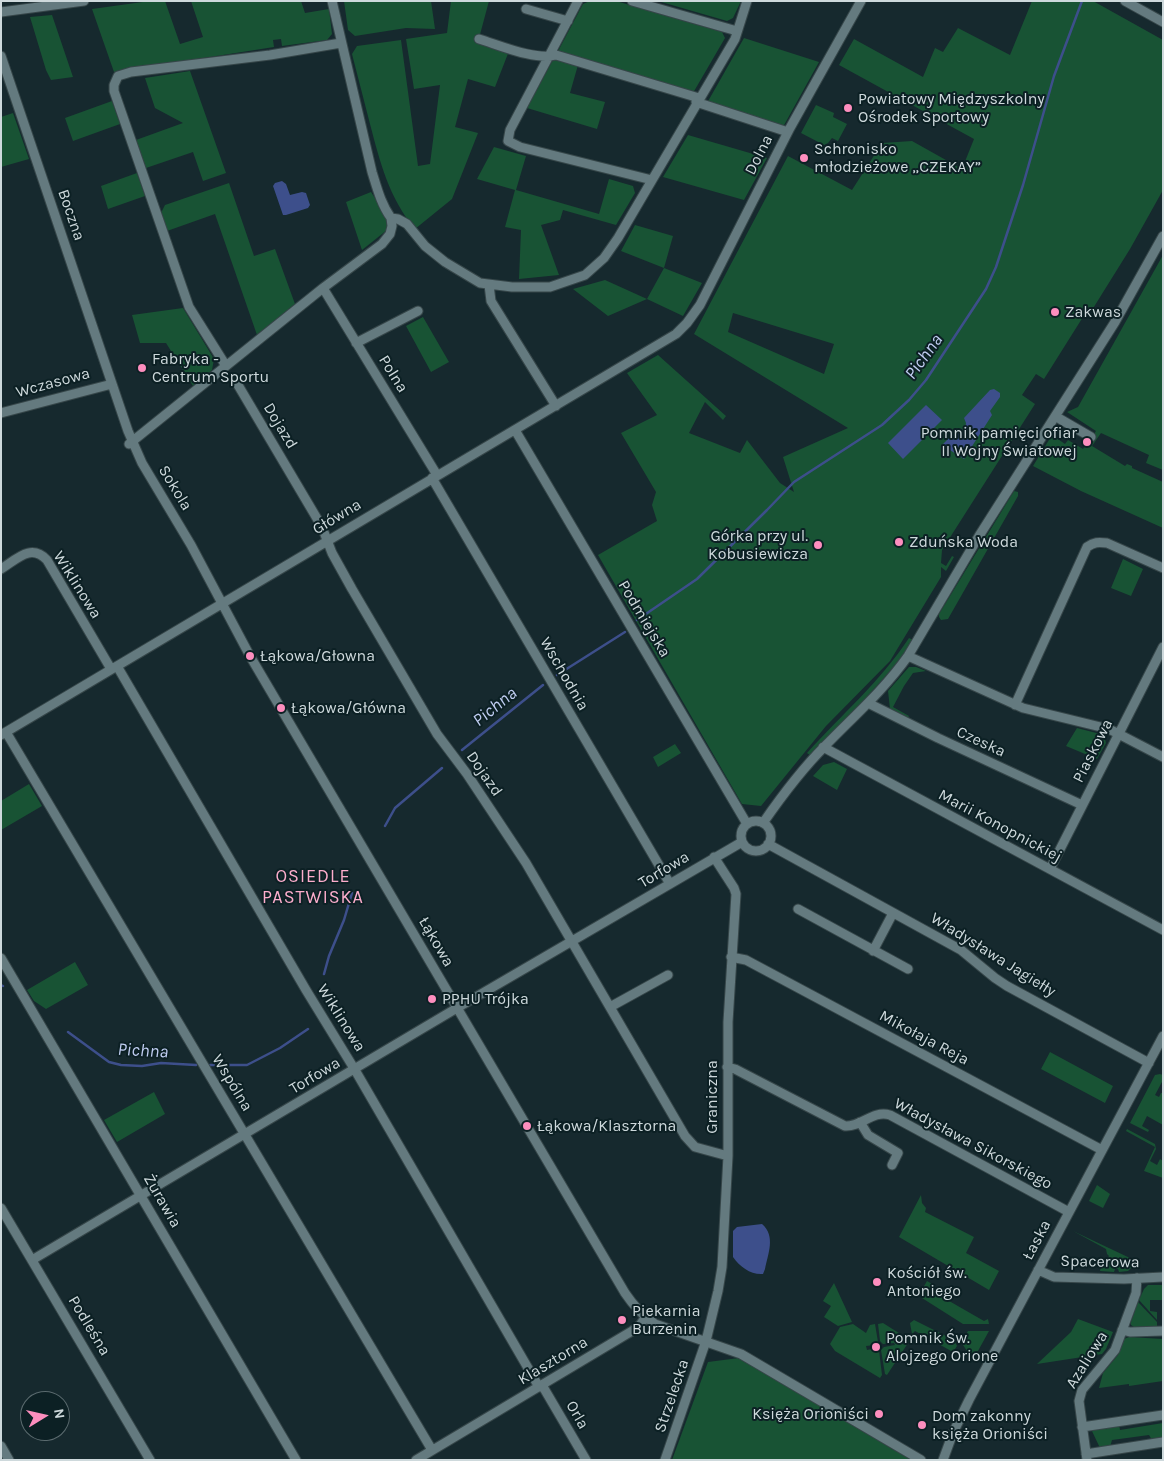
<!DOCTYPE html>
<meta charset="utf-8">
<style>
body{margin:0}
#map{position:relative;width:1164px;height:1461px;overflow:hidden;background:#16292e;font-family:Karla,sans-serif}
canvas{display:block}
.frame{position:absolute;inset:0;border:2px solid #ced9dc;pointer-events:none}
.north{position:absolute;left:20px;top:1391px;width:50px;height:50px;box-sizing:border-box;background:#0c2024;border:1px solid #5a6a6e;border-radius:50%;rotate:81deg;font-size:14px;font-weight:700;line-height:20px;text-align:center;color:#ced9dc}
.north::after{content:'';display:block;margin:auto;width:18px;height:22px;background:#fd8ebe;clip-path:polygon(50% 0,100% 100%,50% 72%,0 100%)}
</style>
<div id="map">
<canvas width="1164" height="1461"></canvas>
<div class="frame"></div>
<div class="north">N</div>
</div>
<script>
const context = document.querySelector('canvas').getContext('2d');
context.lineJoin = 'round';
function paint(path, color) { context.fillStyle = color; context.fill(path, 'evenodd'); }
function stroke(path, color, width, dash) { context.strokeStyle = color; context.lineWidth = width; context.lineCap = dash ? 'butt' : 'round'; context.setLineDash(dash || []); context.stroke(path); }
function drawText(font, color, halo, rows, align = 'center') {
  context.font = font + ' Karla,sans-serif'; context.lineWidth = 4; context.setLineDash([]); context.textBaseline = 'middle'; context.strokeStyle = halo; context.fillStyle = color; for (const [text, x, y, turn = 0] of rows) {
    context.save(); context.translate(x, y); context.rotate((+turn || 0) * Math.PI / 180); context.textAlign = isNaN(turn) ? turn : align; if (halo) context.strokeText(text, 0, 0); context.fillText(text, 0, 0); context.restore();
  }
}
paint(new Path2D(`
 M150 1H165L180 44 203 37 191 1H301L305 13 329 9 332 34 327 40 282 46 281 39 273 40 274 47 114 72 92 9Z
 M344 1H431L435 29 406 28 355 36 348 30Z
 M451 1H489L478 42 509 51 495 87 468 79 455 127 478 133 452 199 415 229C389 198 380 162 370 124 364 101 358 77 352 54L357 46 401 40 418 166 430 164 440 85 414 89 406 39 447 33Z
 M590 1H616L722 32 725 38 693 93 557 53 583 4Z
 M658 1H741L733 18 727 21Z
 M1032 1H1093L1163 40V190L1130 249 1092 310 1088 309 1044 379 1036 374 1022 395 1035 404 942 550 941 563 946 566 952 556 954 557 946 571 941 567V577L890 661 826 726 761 806 742 804 598 555 657 521 652 505 656 492 621 433 657 415 627 373 658 355 726 416 723 420 705 402 689 433 740 453 747 440 780 483 794 492 783 457 848 428 694 334 788 156 852 190 882 143 912 141 962 169 974 139 839 65 854 39 923 77 935 48 943 52 958 28 1010 55ZM733 313 834 344 824 374 728 332Z
 M52 15 73 77 51 80 46 70 30 17Z
 M744 38 819 62 783 127 707 103Z
 M554 58 578 65 570 93 605 102 597 129 527 108Z
 M190 71 226 173 203 181 193 152 146 168 136 140 183 123 155 108 145 78Z
 M112 101 120 124 73 141 65 118Z
 M816 105 834 113 833 117 847 124 838 141 832 138 828 143 824 145 801 133Z
 M13 113 29 159 1 167V117Z
 M688 135 767 158 744 200 663 177Z
 M494 147 526 156 516 190 599 214 609 179 633 186 635 193 616 225 563 210 560 220 541 225 559 275 519 279 521 230 505 227 515 190 477 179Z
 M137 173 145 196 108 209 101 186Z
 M229 183 254 256 275 249 295 304 257 335 215 214 167 231 161 213 165 205Z
 M371 192 389 220 387 230 362 250 346 202Z
 M635 225 673 236 664 268 702 283 683 316 647 299 608 316 573 289 605 280 647 299 664 268 621 251Z
 M1163 255V470L1146 463 1149 455 1101 433 1092 446 1125 466 1127 464 1132 466V468L1163 482V528L1081 491 1033 466 1052 435 1065 444 1068 440 1083 449 1096 431 1067 412 1078 407Z
 M183 308 214 359 212 370 193 386 166 343H140L132 315Z
 M423 317 449 362 431 372 406 326Z
 M1014 491 1018 492V496L948 619 941 620 939 617V614Z
 M1123 559 1143 569 1131 596 1111 588Z
 M909 638 913 640C884 684 845 717 811 756L807 753C842 714 880 682 909 638Z
 M909 667H916L926 671 913 673 904 686 893 707 909 716 908 718 890 709 888 691Z
 M1077 728 1104 735 1106 743 1097 759 1066 746Z
 M675 744 681 753 658 767 653 757Z
 M834 762 847 769 837 790 813 776 823 765Z
 M29 784 42 806 1 830V801Z
 M75 962 88 985 46 1009 34 1001 27 990Z
 M1050 1052 1113 1086 1105 1103 1041 1069Z
 M1160 1074 1163 1075V1080L1155 1095 1159 1097 1161 1093H1163V1125L1147 1116 1142 1126 1149 1130 1148 1132 1130 1123 1155 1075Z
 M154 1092 165 1114 117 1142 104 1120Z
 M1127 1129 1155 1144 1156 1149 1150 1161 1157 1165 1160 1159 1163 1161V1178L1144 1171 1155 1147 1126 1131Z
 M1097 1185 1110 1194 1103 1208 1089 1201Z
 M921 1195 922 1203 926 1208 925 1212 974 1237 966 1253 999 1271 989 1290 899 1237Z
 M1073 1231 1132 1259 1131 1268 1128 1271 1119 1272 1118 1269H1115L1114 1272 1100 1271 1102 1262 1107 1264 1108 1262 1106 1261 1109 1256 1107 1254 1106 1249Z
 M927 1281 932 1284 930 1290 984 1321 988 1319 989 1324H963L922 1298 920 1293Z
 M834 1283 852 1322 838 1326 824 1317 831 1306 823 1301Z
 M1148 1285H1163V1300H1150V1311L1157 1312V1320L1139 1300 1144 1289Z
 M1138 1302 1157 1322V1327H1134L1131 1325V1322Z
 M1078 1319 1113 1332 1106 1349 1102 1354 1037 1364 1071 1332Z
 M914 1320 954 1340 957 1346 953 1352 915 1331 912 1334 910 1323Z
 M883 1323 910 1340 887 1375 885 1374 881 1350 884 1347 895 1345 894 1343 883 1344 880 1341 878 1324Z
 M853 1324 866 1333 870 1325 875 1324 878 1342 875 1345 866 1346 867 1350 876 1348 879 1350 882 1375 880 1378 835 1351 830 1344 840 1327Z
 M968 1331H989L973 1360 961 1342Z
 M1129 1337 1163 1339V1381L1129 1386V1384L1099 1388 1103 1373 1118 1355 1124 1339Z
 M739 1358 911 1460H672L708 1362Z
 M1163 1423 1162 1437 1152 1440 1149 1435 1112 1440 1110 1447 1100 1448 1091 1429 1119 1424 1120 1430Z`), '#185334');
paint(new Path2D(`
 M282 181 286 184 290 195 302 192 306 193 310 205 308 208 286 215H283L273 186 275 183Z
 M994 389 1000 393V397L990 411 992 415 978 437 965 429 966 423 964 418 990 390Z
 M926 405 942 420 903 459 888 443Z
 M959 430 976 440 964 459 942 445 955 432Z
 M762 1224C776 1236 768 1254 765 1269L763 1274C751 1275 740 1267 733 1257V1231L737 1227Z`), '#3d4f8b');
stroke(new Path2D(`
 M637 620 697 579 767 510 794 482 882 425 909 400 926 380 986 289 996 267 1023 185 1054 76 1082 1
 M557 675 625 632
 M462 750 543 685
 M385 826 395 808 442 768
 M324 974 329 956 344 920 352 893
 M1 985 3 986
 M68 1032 109 1062 121 1065 142 1066 161 1063 196 1065
 M210 1065H247L280 1048 308 1029`), '#3d4f8b', 2.5);
const minor = new Path2D(`
 M332 1 372 172C377 188 381 204 391 218L398 219 407 224 425 246 445 262 480 283 512 287H550L585 275 604 258 618 238 735 39 747 1
 M578 1 510 130 508 141 520 147 652 180
 M632 1 737 31
 M1125 1 1163 22
 M526 9 568 21
 M1 12 84 1
 M479 39C499 45 536 61 556 55L699 98
 M1 56 128 431 142 463 191 545 250 656 625 1293C633 1305 642 1315 655 1324L741 1354 921 1460
 M696 102 788 132
 M489 285 491 301 556 406
 M323 288 437 475
 M356 343 418 311
 M226 366 189 307 114 91V85L118 76 131 72 270 55 341 43
 M238 385 322 527 332 553 352 589 437 734 467 774 526 863 685 1136 695 1147 728 1156
 M1 413 112 384
 M1060 419 1091 437
 M515 430 747 824
 M129 444 323 288 382 244 390 234 392 226 391 218
 M432 478 670 884
 M1 569C17 559 31 543 47 560L111 669
 M908 656 1023 708 1109 729 1163 757
 M117 666 306 990 355 1070 539 1387
 M868 703 938 738 1082 805
 M1015 705 1087 547C1094 542 1098 542 1107 543L1163 568
 M6 732 432 1450
 M1 735 676 334 687 323 700 305 790 128 861 1
 M823 747 1163 930
 M741 836a15 15 0 1 1 30 0a15 15 0 1 1-30 0Z
 M763 823C781 797 802 769 825 746 853 717 884 690 908 656L979 536 1115 322 1163 236
 M768 844 961 950 995 978 1007 986 1149 1063
 M1050 869 1163 647
 M798 909 908 969
 M873 951 893 913
 M731 957 746 960 1102 1150
 M1 958 296 1460
 M610 1007 668 975
 M727 1067 735 1069 845 1126C862 1127 872 1110 890 1115L1069 1212
 M860 1122 868 1135 898 1153 892 1165
 M1 1208 150 1460
 M32 1260 457 1008 742 842
 M1038 1270 1054 1277 1124 1279 1163 1277
 M1122 1330 1130 1332 1163 1331
 M542 1385 586 1460
 M1082 1427 1163 1415
 M1 1446 9 1460
 M1086 1454 1163 1442
 M416 1460 632 1331 640 1325 645 1318
 M665 1460 706 1341 718 1291 722 1267 728 1156V1022L736 894 734 888 714 857
 M943 1460 953 1433 969 1400 1163 1036
 M1087 1460 1079 1401 1082 1390 1115 1350 1136 1293 1137 1278`);
stroke(minor, '#364649', 11);
stroke(minor, '#647a7f', 9);
for (const [x, y, r, color] of [
 [848,108,5,"#fd8ebe"],
 [804,158,5,"#fd8ebe"],
 [1055,312,5,"#fd8ebe"],
 [142,368,5,"#fd8ebe"],
 [1087,442,5,"#fd8ebe"],
 [899,542,5,"#fd8ebe"],
 [818,545,5,"#fd8ebe"],
 [250,656,5,"#fd8ebe"],
 [281,708,5,"#fd8ebe"],
 [432,999,5,"#fd8ebe"],
 [527,1126,5,"#fd8ebe"],
 [877,1282,5,"#fd8ebe"],
 [622,1320,5,"#fd8ebe"],
 [876,1347,5,"#fd8ebe"],
 [879,1414,5,"#fd8ebe"],
 [922,1425,5,"#fd8ebe"]
]) { const dot = new Path2D(); dot.arc(x, y, r, 0, 2 * Math.PI); context.fillStyle = color; context.fill(dot); stroke(dot, '#0c2024', 2); }
drawText('16px', '#ced9dc', '#0c2024', [
 ["Powiatowy Międzyszkolny",858,99],
 ["Ośrodek Sportowy",858,117],
 ["Schronisko",814,149],
 ["młodzieżowe „CZEKAY”",814,167],
 ["Zakwas",1065,312],
 ["Fabryka -",152,359],
 ["Centrum Sportu",152,377],
 ["Pomnik pamięci ofiar",1077,433,"right"],
 ["II Wojny Światowej",1077,451,"right"],
 ["Górka przy ul.",808,536,"right"],
 ["Kobusiewicza",808,554,"right"],
 ["Zduńska Woda",909,542],
 ["Łąkowa/Głowna",260,656],
 ["Łąkowa/Główna",291,708],
 ["PPHU Trójka",442,999],
 ["Łąkowa/Klasztorna",537,1126],
 ["Kościół św.",887,1273],
 ["Antoniego",887,1291],
 ["Piekarnia",632,1311],
 ["Burzenin",632,1329],
 ["Pomnik Św.",886,1338],
 ["Alojzego Orione",886,1356],
 ["Księża Orioniści",869,1414,"right"],
 ["Dom zakonny",932,1416],
 ["księża Orioniści",932,1434]
], 'left');
drawText('16px', '#ced9dc', '#0c2024', [
 ["Dolna",759,155,-63],
 ["Boczna",71,215,71],
 ["Polna",393,374,58],
 ["Wczasowa",53,383,-15],
 ["Dojazd",280,426,59],
 ["Sokola",175,488,59],
 ["Główna",337,517,-31],
 ["Wiklinowa",77,585,58],
 ["Podmiejska",644,619,59],
 ["Wschodnia",564,674,60],
 ["Czeska",981,742,25],
 ["Piaskowa",1093,751,-63],
 ["Dojazd",484,774,55],
 ["Marii Konopnickiej",1000,826,28],
 ["Torfowa",664,870,-31],
 ["Łąkowa",436,942,60],
 ["Władysława Jagiełły",993,955,32],
 ["Wiklinowa",341,1018,58],
 ["Mikołaja Reja",924,1038,28],
 ["Torfowa",315,1076,-31],
 ["Wspólna",232,1083,59],
 ["Graniczna",712,1097,-90],
 ["Władysława Sikorskiego",973,1144,28],
 ["Żurawia",162,1201,60],
 ["Łaska",1037,1240,-62],
 ["Spacerowa",1100,1262,1],
 ["Podleśna",89,1326,59],
 ["Azaliowa",1087,1360,-58],
 ["Klasztorna",553,1361,-31],
 ["Strzelecka",672,1396,-71],
 ["Orla",577,1415,60]
]);
drawText('italic 18px', '#c0cdf1', '#0c2024', [
 ["Pichna",924,357,-54],
 ["Pichna",495,707,-39],
 ["Pichna",143,1051,3]
]);
context.letterSpacing = '1px';
drawText('18px', '#fcadcc', '#0c2024', [
 ["OSIEDLE",313,877],
 ["PASTWISKA",313,898]
]);
context.letterSpacing = '0px';
</script>
